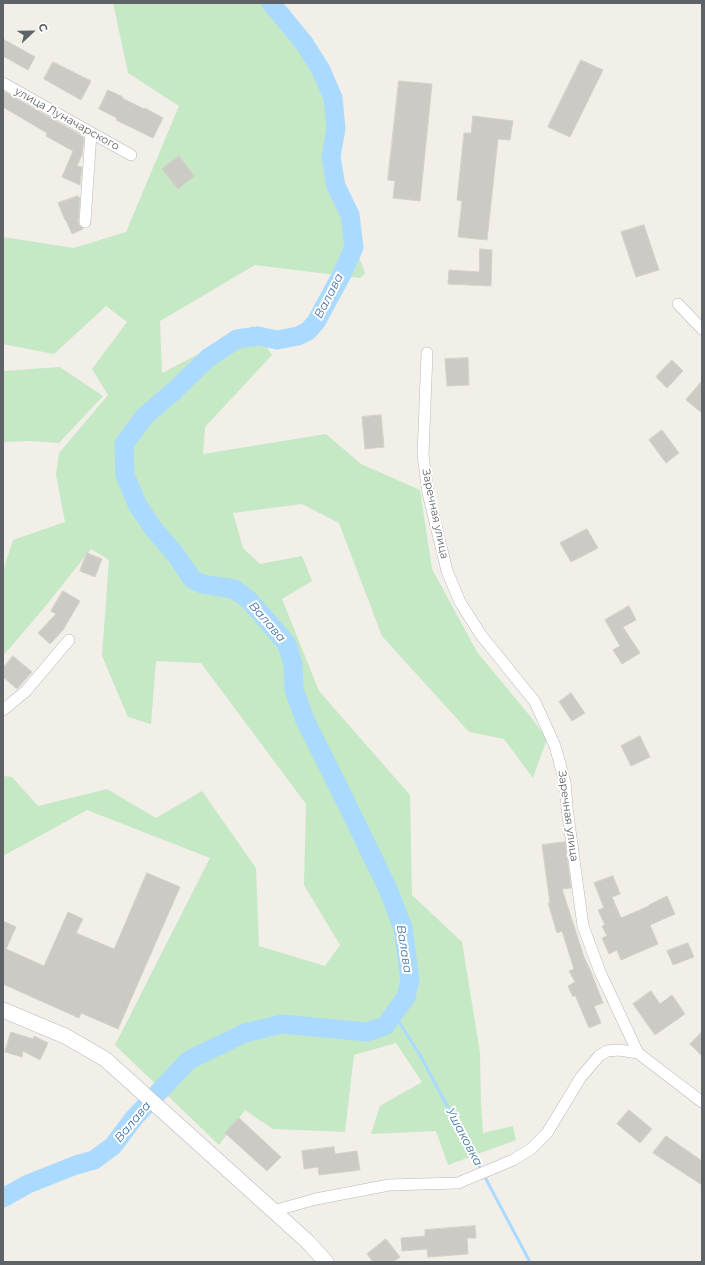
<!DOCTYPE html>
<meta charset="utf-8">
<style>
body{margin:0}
#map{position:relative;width:705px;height:1265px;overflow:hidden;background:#f1efe8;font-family:Montserrat,sans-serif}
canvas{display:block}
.frame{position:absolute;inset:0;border:4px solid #5f6368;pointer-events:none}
.north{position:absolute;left:12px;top:12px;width:40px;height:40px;-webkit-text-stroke:3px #fff;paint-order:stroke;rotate:68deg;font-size:11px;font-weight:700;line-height:16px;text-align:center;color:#5f6368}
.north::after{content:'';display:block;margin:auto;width:14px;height:18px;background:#5f6368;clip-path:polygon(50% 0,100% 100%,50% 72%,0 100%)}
</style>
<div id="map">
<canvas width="705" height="1265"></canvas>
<div class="frame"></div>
<div class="north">С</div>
</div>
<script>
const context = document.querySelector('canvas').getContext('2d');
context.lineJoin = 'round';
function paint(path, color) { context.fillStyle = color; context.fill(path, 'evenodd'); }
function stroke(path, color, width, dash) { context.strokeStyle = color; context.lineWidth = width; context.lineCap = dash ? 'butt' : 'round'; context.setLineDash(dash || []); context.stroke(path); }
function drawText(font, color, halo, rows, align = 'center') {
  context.font = font + ' Montserrat,sans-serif'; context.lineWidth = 4; context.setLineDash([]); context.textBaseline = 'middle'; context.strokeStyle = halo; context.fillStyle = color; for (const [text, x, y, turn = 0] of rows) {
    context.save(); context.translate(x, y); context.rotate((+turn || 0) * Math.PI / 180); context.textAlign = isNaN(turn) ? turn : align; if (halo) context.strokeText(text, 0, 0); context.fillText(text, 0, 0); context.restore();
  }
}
paint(new Path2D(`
 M113 3H264L284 33 318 74 330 117 323 167 365 273 360 278 255 265 160 321 162 373 253 326 272 355 205 427 203 454 326 434 361 464 420 490 432 569 477 652 530 716 547 739 533 778 504 739 469 732 382 636 339 523 302 504 233 513 243 548 260 564 302 556 312 581 282 599 319 691 410 795 412 895 462 942 480 1053 481 1105 483 1133 513 1126 516 1140 448 1165 436 1131 371 1134 380 1106 422 1082 396 1043 354 1055 345 1132 273 1129 245 1110 219 1145 115 1045 210 858 87 810 3 856V776L12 777 38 806 107 789 156 818 202 791 256 868 259 946 325 966 340 945 304 885 306 804 201 663 156 661 151 724 128 717 102 656 109 560 91 549 44 608 3 656V571L13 540 65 522 56 475 59 453 108 395 92 369 127 322 106 306 54 354 3 344V237L74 248 126 232 179 106 128 73Z
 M60 367 103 396 59 443 31 441 3 442V371Z`), '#c5e8c5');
stroke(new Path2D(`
 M394 1014 420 1055 530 1262`), '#aadaff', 3);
stroke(new Path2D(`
 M3 1198 28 1184 76 1165 94 1160 113 1146 134 1118 189 1060 245 1033 282 1024 367 1032 385 1026 406 997 410 980 403 928 388 889 340 790 305 720 294 690 293 664 287 644 249 600 234 589 202 584 192 579 176 555 153 528 137 504 125 475 124 444 144 417 174 391 208 358 237 339 258 336 277 340 298 336 308 331 316 322 341 276 354 247 350 215 336 186 331 157 336 128 333 98 321 70 304 43 271 3`), '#aadaff', 19);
const building = new Path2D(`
 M3 39 35 57 28 70 3 56Z
 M581 60 603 70 570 137 548 127Z
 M53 62 91 81 81 100 44 79Z
 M399 81 432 84 420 201 393 198 395 181 388 180Z
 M108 90 123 97 122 98 144 109 145 108 163 118 153 138 116 120 117 118 99 109Z
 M3 91 84 137 82 155 77 166 82 167 80 185 62 177 73 151 46 136 47 133 3 107Z
 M473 116 513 121 510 140 498 139 487 240 458 237 462 201 457 200 464 133H471Z
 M179 156 194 176 178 189 162 169Z
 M78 196 80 199 78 222 79 225 83 229 72 234 66 220H65L58 203Z
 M644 225 659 270 636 277 621 232Z
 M480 249 492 250 491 286 448 284 449 270 479 272Z
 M468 358 469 385 447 386 445 359Z
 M672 360 683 371 667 388 656 377Z
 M702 381V413L686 400Z
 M381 415 384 447 365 449 362 417Z
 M662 430 679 453 666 463 649 440Z
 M587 529 598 548 571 562 560 543Z
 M87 553 102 559 95 577 80 571Z
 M63 591 80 601 63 630 50 644 38 633 56 614 51 611Z
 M629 606 636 620 623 627 640 653 622 664 613 650 620 646 605 620Z
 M13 656 32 672 17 689 3 677V668Z
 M571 693 585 713 572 721 559 702Z
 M640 736 650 757 631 766 621 746Z
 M565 842 571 888 562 889 584 957 591 972 603 1003 594 1006 601 1023 589 1028 575 995 573 997 568 986 575 982 569 971 574 969 562 931 557 933 548 903H550L542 845Z
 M147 873 180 887 118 1029 81 1013 79 1018 3 984V921L16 927 6 949 44 966 68 912 83 919 76 933 114 949Z
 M613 876 620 894 612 897 621 918 649 906V905L667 896 675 914 650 925 658 944 621 960 617 950 609 954 602 938 607 936 602 926 605 925 598 910 604 908 594 883Z
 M688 943 694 957 673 965 667 951Z
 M651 991 660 1004 672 995 685 1014 655 1035 633 1004Z
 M11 1032 33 1039 34 1036 48 1043 40 1060 23 1051 22 1057 5 1052Z
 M702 1032V1056L690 1044Z
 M629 1110 652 1129 640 1143 617 1124Z
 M239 1118 281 1157 267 1171 225 1133Z
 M666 1136 702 1161V1185L653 1153Z
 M334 1147 335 1154 357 1151 360 1170 319 1175 318 1167 304 1169 302 1151Z
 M475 1226 476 1238H467L468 1254 428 1257 427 1249 402 1251 401 1238 425 1236V1230Z
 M386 1239 400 1257 393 1262H373L367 1254Z`);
paint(building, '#cccac5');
stroke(building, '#d6d1c6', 1);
const minor = new Path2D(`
 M3 83 49 109 131 155
 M85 222 91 133
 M678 304 702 329
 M427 353 423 455 428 493 447 571 460 602 481 635 535 702 555 746 565 782 567 808 583 926 600 972 638 1053 702 1102
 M3 710 26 691 69 640
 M273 1211 316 1199 389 1185 458 1183 513 1160 531 1149 547 1133 581 1077 599 1056 607 1051 619 1050 638 1053`);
const secondary = new Path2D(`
 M3 1010 65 1036 105 1059 125 1077 308 1242 326 1262`);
stroke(minor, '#b5b8bc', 12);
stroke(secondary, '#b6babf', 16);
stroke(minor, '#fff', 11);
stroke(secondary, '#fff', 15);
drawText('11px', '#5f6368', '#fff', [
 ["улица Луначарского",67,119,29],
 ["Заречная улица",435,514,78],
 ["Заречная улица",568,816,82]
]);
drawText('italic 12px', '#4174aa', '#fff', [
 ["Валава",329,296,-63],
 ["Валава",267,622,49],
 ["Валава",404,949,81],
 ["Валава",133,1122,-50],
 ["Ушаковка",464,1137,62]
]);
</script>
